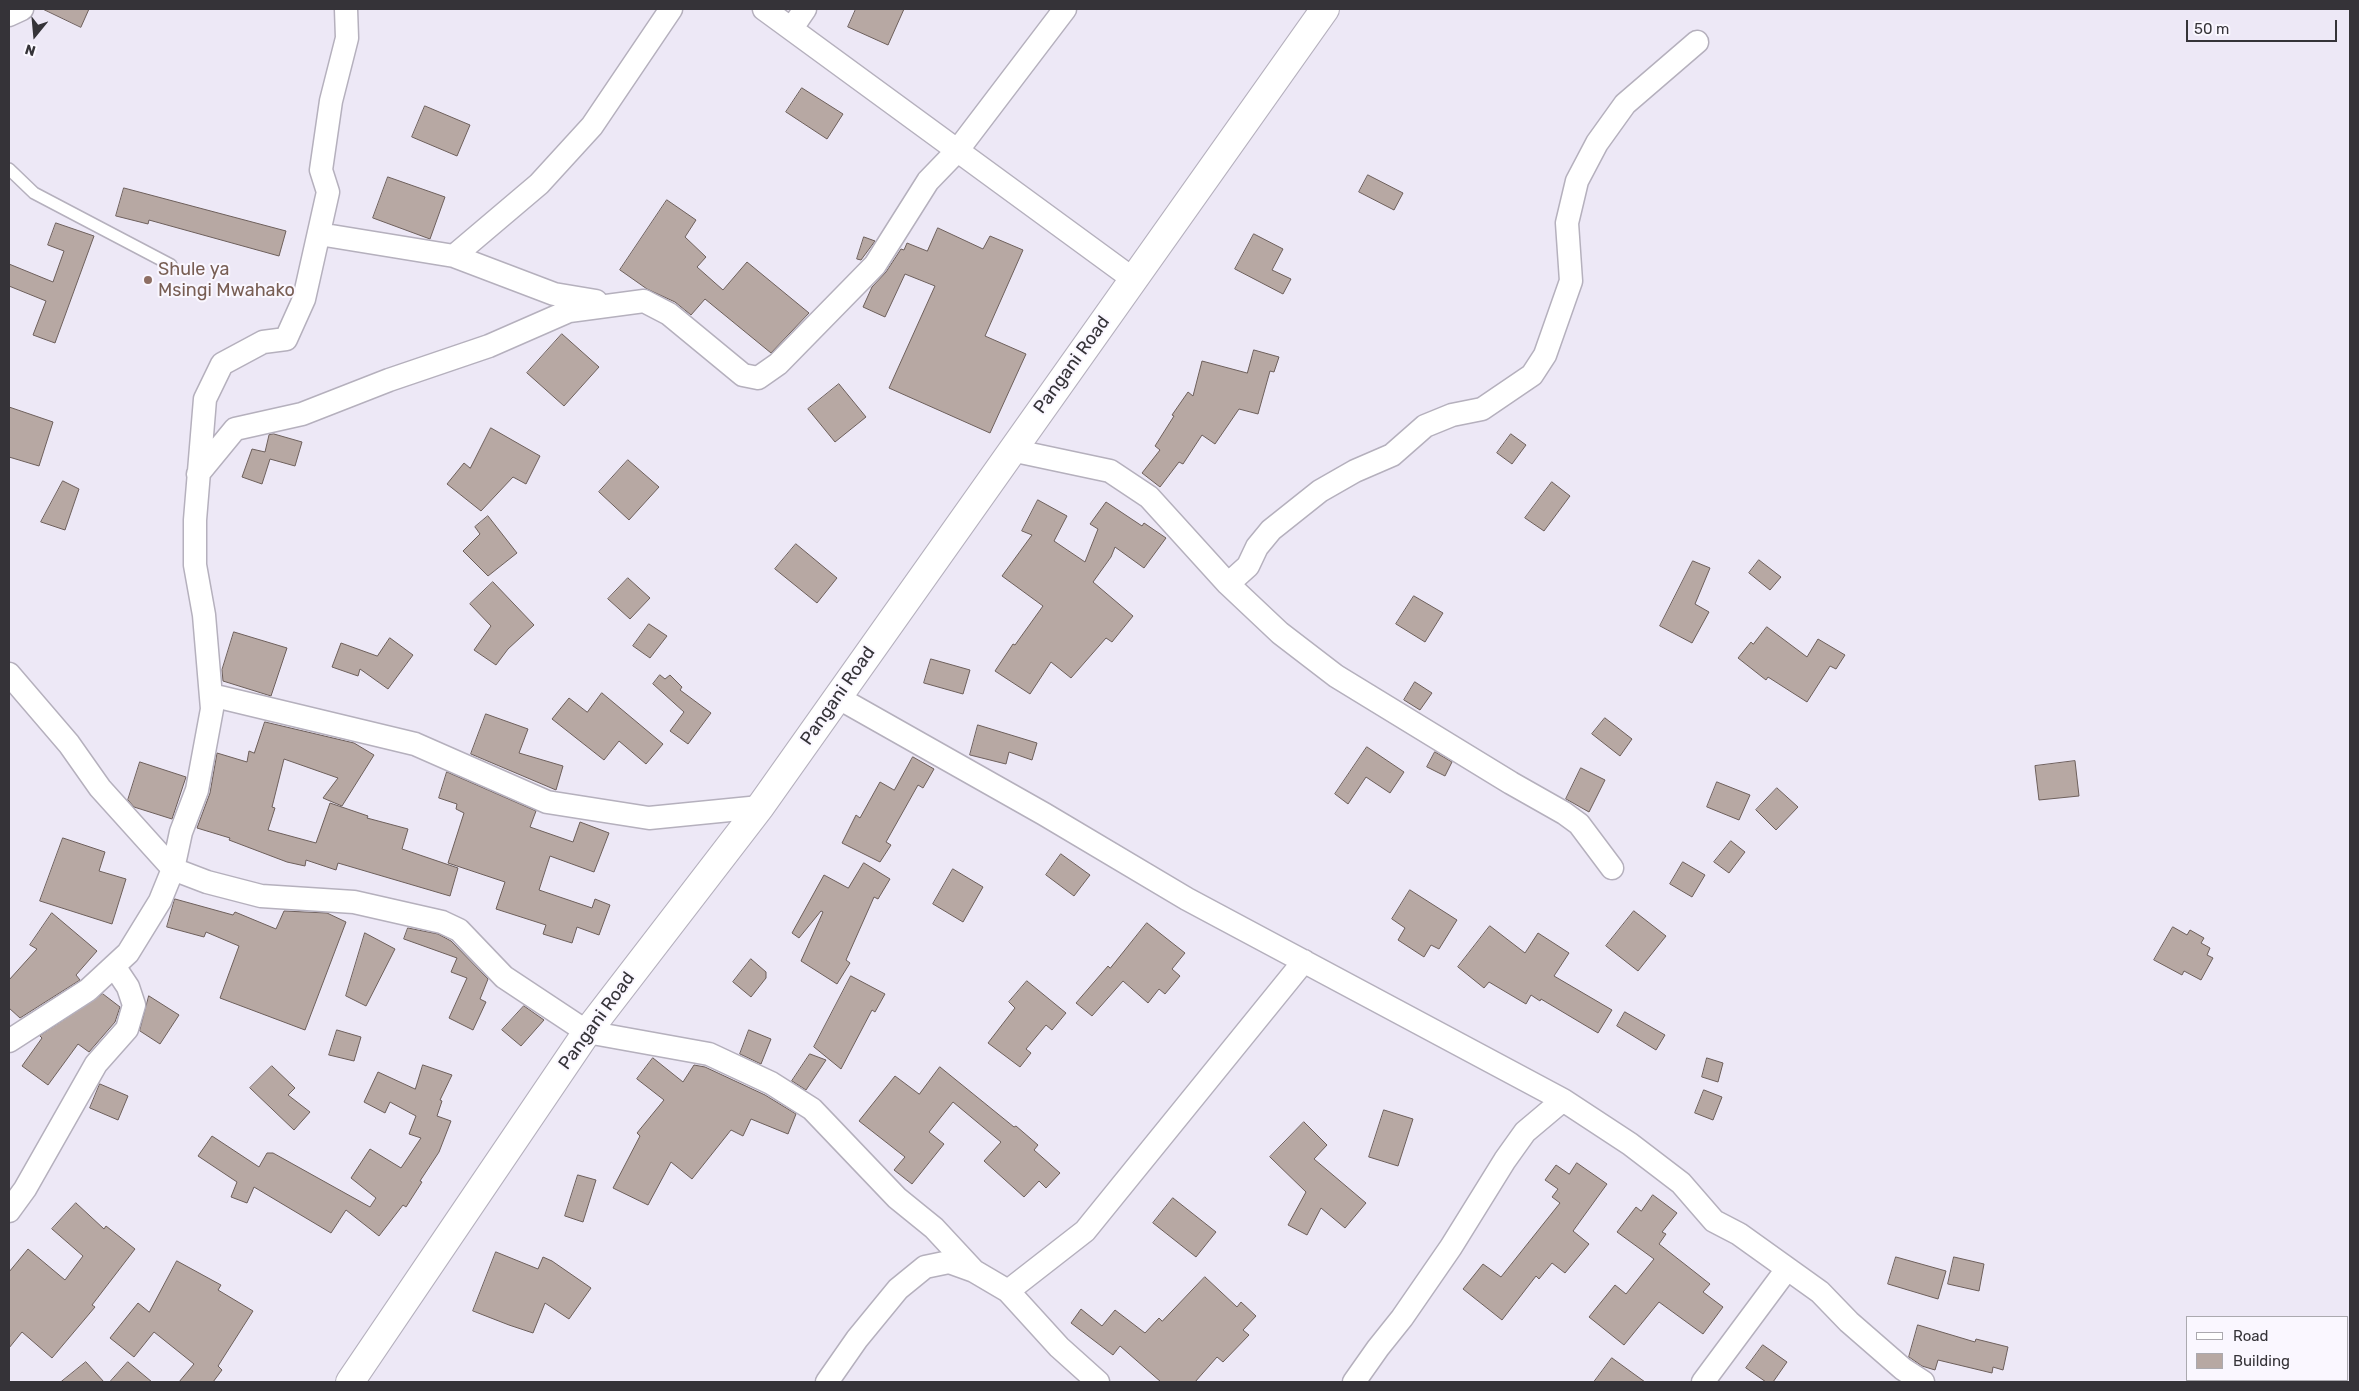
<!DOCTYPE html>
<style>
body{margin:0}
#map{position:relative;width:2359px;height:1391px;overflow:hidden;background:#ede8f6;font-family:Rubik,sans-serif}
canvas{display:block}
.frame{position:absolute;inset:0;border:10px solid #353338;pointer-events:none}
.legend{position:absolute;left:2186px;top:1316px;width:162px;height:65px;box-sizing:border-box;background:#faf7ff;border:1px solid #aba9af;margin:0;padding:6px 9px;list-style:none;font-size:15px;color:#353338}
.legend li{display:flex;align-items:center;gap:10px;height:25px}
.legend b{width:25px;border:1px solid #aba9af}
.north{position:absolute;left:10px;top:10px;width:50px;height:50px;-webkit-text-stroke:4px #faf7ff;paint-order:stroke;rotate:197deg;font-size:14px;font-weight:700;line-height:20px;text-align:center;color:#353338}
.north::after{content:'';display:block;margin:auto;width:18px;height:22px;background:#353338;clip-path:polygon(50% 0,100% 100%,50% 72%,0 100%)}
.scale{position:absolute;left:2186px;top:20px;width:151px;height:22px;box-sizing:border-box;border:2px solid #353338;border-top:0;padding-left:6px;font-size:15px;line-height:18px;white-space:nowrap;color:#353338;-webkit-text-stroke:4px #faf7ff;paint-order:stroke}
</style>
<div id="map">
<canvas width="2359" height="1391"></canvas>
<div class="frame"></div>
<ul class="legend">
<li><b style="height:6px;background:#fff"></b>Road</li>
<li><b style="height:14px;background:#b7a8a3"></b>Building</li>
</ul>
<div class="north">N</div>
<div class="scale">50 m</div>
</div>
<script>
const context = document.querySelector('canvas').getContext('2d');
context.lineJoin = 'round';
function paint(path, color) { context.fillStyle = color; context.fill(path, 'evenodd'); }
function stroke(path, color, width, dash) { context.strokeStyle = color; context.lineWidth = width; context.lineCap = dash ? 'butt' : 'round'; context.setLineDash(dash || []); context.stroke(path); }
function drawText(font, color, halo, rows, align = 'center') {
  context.font = font + ' Rubik,sans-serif'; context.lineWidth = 4; context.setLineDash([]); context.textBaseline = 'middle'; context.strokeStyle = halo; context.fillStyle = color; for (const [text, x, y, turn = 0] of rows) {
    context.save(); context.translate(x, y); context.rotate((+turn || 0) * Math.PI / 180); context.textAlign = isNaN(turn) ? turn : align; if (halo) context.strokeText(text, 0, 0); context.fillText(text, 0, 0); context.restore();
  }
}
const building = new Path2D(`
 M43 9H89L81 27Z
 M856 9H904L888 45 848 27Z
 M802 88 843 114 827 139 786 112Z
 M425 106 470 125 457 156 412 137Z
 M1368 175 1403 193 1394 210 1359 192Z
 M388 177 445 197 430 239 373 218Z
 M124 188 286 231 279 256 149 220 148 224 116 216Z
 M667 200 696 220 685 237 706 257 697 267 723 290 747 262 809 313 771 353 705 299 691 315 675 302 647 289 620 270Z
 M56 223 94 236 55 343 33 335 46 301 9 286V264L53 282 64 251 48 245Z
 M938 228 983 249 990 236 1023 250 985 336 1026 354 990 433 889 388 935 286 905 274 885 317 863 307 872 287 886 272 901 249 904 250 907 243 927 251Z
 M1254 234 1283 249 1272 270 1291 279 1283 294 1235 269Z
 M864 237 875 241 861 260 857 259Z
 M562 334 599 367 564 406 527 373Z
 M1254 350 1279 357 1274 372 1270 371 1258 414 1239 409 1215 444 1202 435 1183 464 1179 462 1160 487 1142 473 1160 450 1155 446 1174 416 1172 415 1188 392 1193 396 1202 361 1247 373Z
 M839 384 866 417 835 442 808 409Z
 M9 407 53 422 39 466 9 457Z
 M491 428 540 456 526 484 513 477 481 511 447 484 464 463 470 468Z
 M274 434 302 442 295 466 270 459 262 484 242 477 252 449 265 452 269 435Z
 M1511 434 1526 445 1512 464 1497 453Z
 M628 460 659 487 629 520 599 492Z
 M63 481 79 489 65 530 41 522Z
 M1552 482 1570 496 1544 531 1525 518Z
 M1038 500 1067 516 1054 541 1085 562 1098 529 1090 524 1106 502 1142 526 1144 523 1166 538 1144 568 1115 547 1111 557 1093 582 1133 616 1112 642 1106 638 1071 678 1051 662 1030 694 995 671 1013 644 1015 645 1043 606 1002 576 1032 535 1022 531Z
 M488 516 517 553 488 576 463 551 480 534 475 527Z
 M796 544 837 578 817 603 775 569Z
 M1759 560 1781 577 1770 590 1749 573Z
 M1693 561 1710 568 1695 604 1709 612 1692 643 1660 626Z
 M628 578 650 598 630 619 608 599Z
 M493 582 534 625 508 649 496 665 474 650 491 626 470 604Z
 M1414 596 1443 613 1425 642 1396 624Z
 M649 624 667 636 650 658 633 646Z
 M1767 627 1807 657 1818 639 1845 655 1836 669 1830 666 1807 702 1768 677 1766 680 1738 658 1751 642 1753 644Z
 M234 632 287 648 271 696 223 681 222 670Z
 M390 638 413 655 388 689 360 669 358 676 332 667 341 643 377 656Z
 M931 659 970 670 963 694 924 683Z
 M660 675 665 679 670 675 682 687 680 690 711 713 688 744 670 731 684 712 653 684Z
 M1415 682 1432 693 1420 710 1404 700Z
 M602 693 663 744 646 764 619 741 604 760 552 719 569 698 587 712Z
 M486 714 528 729 519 753 563 766 556 790 471 754Z
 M1605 718 1632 739 1620 756 1592 734Z
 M265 722 354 743 374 755 342 806 323 798 338 778 284 759 272 807 275 808 268 830 316 843 330 803 368 816 367 818 408 829 402 849 458 868 450 896 338 863 336 870 306 860 305 866 287 862 229 840 230 838 197 828 210 793 217 753 247 762 249 751 254 753Z
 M978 725 1037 743 1032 760 1009 752 1006 764 970 755Z
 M1367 747 1404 772 1390 793 1366 777 1348 804 1335 794Z
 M1435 752 1452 762 1445 776 1427 767Z
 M913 757 934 769 923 788 918 785 886 842 891 845 880 862 842 843 856 815 860 818 880 782 894 790Z
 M2075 761 2079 796 2039 800 2035 766Z
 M140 762 186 777 172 819 134 807 128 800Z
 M1581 768 1605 780 1589 812 1566 799Z
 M447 772 536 811 530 827 573 842 580 822 609 833 594 872 550 856 539 890 592 908 595 899 610 905 599 935 577 927 572 943 543 934 546 925 496 909 505 882 448 863 464 813 456 809 457 804 439 798Z
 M1717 782 1750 795 1739 820 1707 807Z
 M1777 788 1798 807 1776 830 1756 810Z
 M63 838 105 852 99 871 126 879 112 924 40 901Z
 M1731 841 1745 852 1729 873 1714 862Z
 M1061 854 1090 875 1074 896 1046 875Z
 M1683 862 1705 875 1692 897 1670 884Z
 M864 863 890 879 878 899 874 897 846 960 850 963 837 984 801 961 823 912 821 911 799 938 792 933 824 875 848 888Z
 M953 869 983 887 963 922 933 904Z
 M1410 890 1457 920 1439 949 1431 945 1424 957 1398 940 1405 928 1392 919Z
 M175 899 233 915 235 912 276 929 284 911 327 913 346 922 305 1030 220 998 239 946 206 932 204 937 167 927Z
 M1634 911 1666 936 1638 971 1606 946Z
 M52 913 97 951 76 975 80 980 20 1018 9 1008V980L37 949 30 945Z
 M1147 923 1185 953 1172 969 1180 976 1165 994 1159 989 1148 1003 1123 981 1092 1016 1076 1003 1108 966 1110 968Z
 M1490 926 1525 953 1538 933 1569 953 1554 976 1612 1010 1598 1033 1541 999 1540 1001 1531 995 1526 1004 1489 982 1484 988 1458 967Z
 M2173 927 2187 935 2190 930 2204 938 2201 943 2210 948 2207 955 2213 958 2201 980 2184 971 2182 975 2154 960Z
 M408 928 438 934 451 941 488 979 480 999 486 1002 473 1030 449 1018 467 978 451 972 457 958 404 939Z
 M365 933 395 949 366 1006 346 996Z
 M751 959 766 972V978L751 997 733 982Z
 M851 976 885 994 875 1012 872 1010 841 1069 814 1047Z
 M1027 981 1066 1013 1052 1030 1046 1025 1026 1049 1031 1053 1020 1067 988 1043 1015 1008 1009 1002Z
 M103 994 120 1007 115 1022 89 1052 78 1044 48 1085 22 1066 42 1038 40 1036Z
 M149 996 179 1015 160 1044 140 1031Z
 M524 1006 544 1020 521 1046 502 1030Z
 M1625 1012 1665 1035 1656 1050 1617 1026Z
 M337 1030 361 1037 354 1061 329 1055Z
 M749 1030 771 1039 761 1064 740 1054Z
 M810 1054 826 1060 806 1090 792 1081Z
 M653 1058 683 1082 694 1065 705 1067 765 1095 796 1114 788 1134 751 1119 743 1136 731 1130 692 1179 671 1162 648 1205 613 1188 640 1136 637 1133 664 1100 637 1079Z
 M1707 1058 1723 1063 1718 1082 1702 1077Z
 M423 1065 452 1075 440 1100 442 1101 437 1116 451 1121 439 1152 420 1181 422 1182 406 1207 403 1205 379 1236 346 1210 331 1233 254 1187 247 1203 231 1197 237 1182 198 1156 212 1136 259 1167 267 1153H273L370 1207 376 1198 351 1178 370 1149 401 1168 421 1138 409 1134 416 1116 390 1102 385 1113 364 1102 378 1072 415 1089Z
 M272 1066 295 1088 288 1095 310 1112 294 1130 250 1088Z
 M940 1067 1014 1127 1016 1126 1038 1145 1034 1150 1060 1173 1046 1188 1039 1181 1024 1197 984 1161 1001 1142 953 1102 929 1132 944 1144 912 1184 894 1170 905 1157 859 1121 895 1076 919 1094Z
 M100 1084 128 1096 118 1120 90 1108Z
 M1704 1090 1722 1097 1713 1120 1695 1113Z
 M1384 1110 1413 1119 1398 1166 1369 1157Z
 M1304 1122 1327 1145 1314 1159 1366 1203 1345 1228 1321 1208 1307 1235 1288 1225 1306 1192 1270 1157Z
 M1577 1163 1607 1184 1573 1231 1589 1244 1565 1273 1552 1263 1539 1279 1536 1276 1502 1320 1463 1289 1483 1264 1501 1277 1560 1203 1552 1197 1558 1189 1545 1180 1556 1165 1569 1174Z
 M578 1175 596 1180 583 1222 565 1216Z
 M1653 1195 1677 1213 1662 1232 1666 1234 1659 1244 1710 1284 1703 1292 1723 1307 1703 1334 1659 1302 1624 1345 1589 1317 1615 1285 1626 1294 1654 1259 1617 1232 1636 1207 1641 1211Z
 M1173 1198 1216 1232 1196 1257 1153 1223Z
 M76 1203 104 1229 106 1226 135 1249 92 1305 95 1307 52 1358 22 1332 9 1348V1272L28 1249 65 1280 83 1256 52 1229Z
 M496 1252 538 1269 543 1257 552 1261 591 1288 569 1319 545 1303 533 1333 509 1325 473 1311Z
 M1896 1257 1946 1271 1938 1299 1888 1284Z
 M1954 1257 1984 1264 1979 1291 1948 1284Z
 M177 1261 221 1285 218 1290 253 1311 218 1366 222 1370 213 1382H179L194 1364 154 1332 134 1357 110 1338 138 1303 149 1312Z
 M1205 1277 1237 1307 1241 1302 1256 1316 1243 1330 1249 1335 1223 1362 1217 1357 1195 1382H1161L1120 1346 1113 1355 1071 1323 1081 1309 1102 1326 1115 1310 1145 1333 1159 1318 1162 1321Z
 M1918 1325 1975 1342 1976 1339 2008 1347 2003 1370 1993 1367 1992 1373 1938 1360 1935 1370 1922 1366 1909 1357Z
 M1763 1345 1787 1362 1773 1382H1766L1746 1368Z
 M1612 1358 1645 1382H1594Z
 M86 1362 104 1382H61Z
 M128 1362 152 1382H110Z`);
paint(building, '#b7a8a3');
stroke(building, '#6d5f5b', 1);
const service = new Path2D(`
 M9 169 34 193 171 265`);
const minor = new Path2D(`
 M764 9 1133 279
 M9 15 22 9
 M792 28 805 9
 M319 234 454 256 554 294 596 301
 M454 256 539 184 592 126 671 9
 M1011 450 1110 471 1149 497 1228 584 1280 633 1336 676 1511 783 1564 813 1579 824 1612 868
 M198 474 235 429 302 414 389 380 489 346 569 311 644 301 669 314 743 375 758 378 778 364 875 265 928 181 957 151 1065 9
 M1228 584 1248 566 1257 547 1271 530 1320 491 1355 471 1392 455 1425 426 1452 415 1482 409 1532 375 1545 355 1571 281 1567 223 1577 181 1597 143 1625 104 1697 42
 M9 674 69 744 100 788 173 869 207 882 261 896 354 902 442 922 459 930 504 977 587 1032 709 1054 771 1083 812 1109 897 1198 934 1228 974 1271
 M211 695 415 744 547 802 649 818 760 807
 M837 697 1044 814 1187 899 1563 1100
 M9 1041 88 990 128 953 160 901 173 869 181 832 197 790 212 709 204 615 195 565V520L205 399 222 364 263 342 286 339 304 299 328 192 321 170 331 101 347 38 346 9
 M9 1211 25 1189 96 1064 127 1029 134 1005 128 987 114 966
 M1008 1291 1085 1231 1304 961
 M827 1382 857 1339 898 1289 925 1267 949 1262 974 1271 1008 1291 1059 1347 1098 1382
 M1354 1382 1378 1348 1402 1318 1451 1247 1505 1160 1525 1132 1563 1100 1630 1144 1681 1183 1714 1221 1739 1234 1820 1292 1849 1322 1903 1369 1923 1382
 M1703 1382 1787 1269`);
const secondary = new Path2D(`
 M350 1382 587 1032 760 807 1325 9`);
stroke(service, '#b5b0bd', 14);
stroke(minor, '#b5b0bd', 25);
stroke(secondary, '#b5b0bd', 30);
stroke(service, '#fff', 11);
stroke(minor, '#fff', 22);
stroke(secondary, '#fff', 28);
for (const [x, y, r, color] of [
 [148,280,5,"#8d6e63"]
]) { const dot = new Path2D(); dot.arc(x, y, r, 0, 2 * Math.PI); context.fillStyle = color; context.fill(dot); stroke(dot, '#faf7ff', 2); }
drawText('18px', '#785e54', '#faf7ff', [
 ["Shule ya",158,270],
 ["Msingi Mwahako",158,291]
], 'left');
drawText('18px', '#353338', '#faf7ff', [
 ["Pangani Road",1072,365,-54],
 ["Pangani Road",838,696,-55],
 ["Pangani Road",597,1021,-54]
]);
</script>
